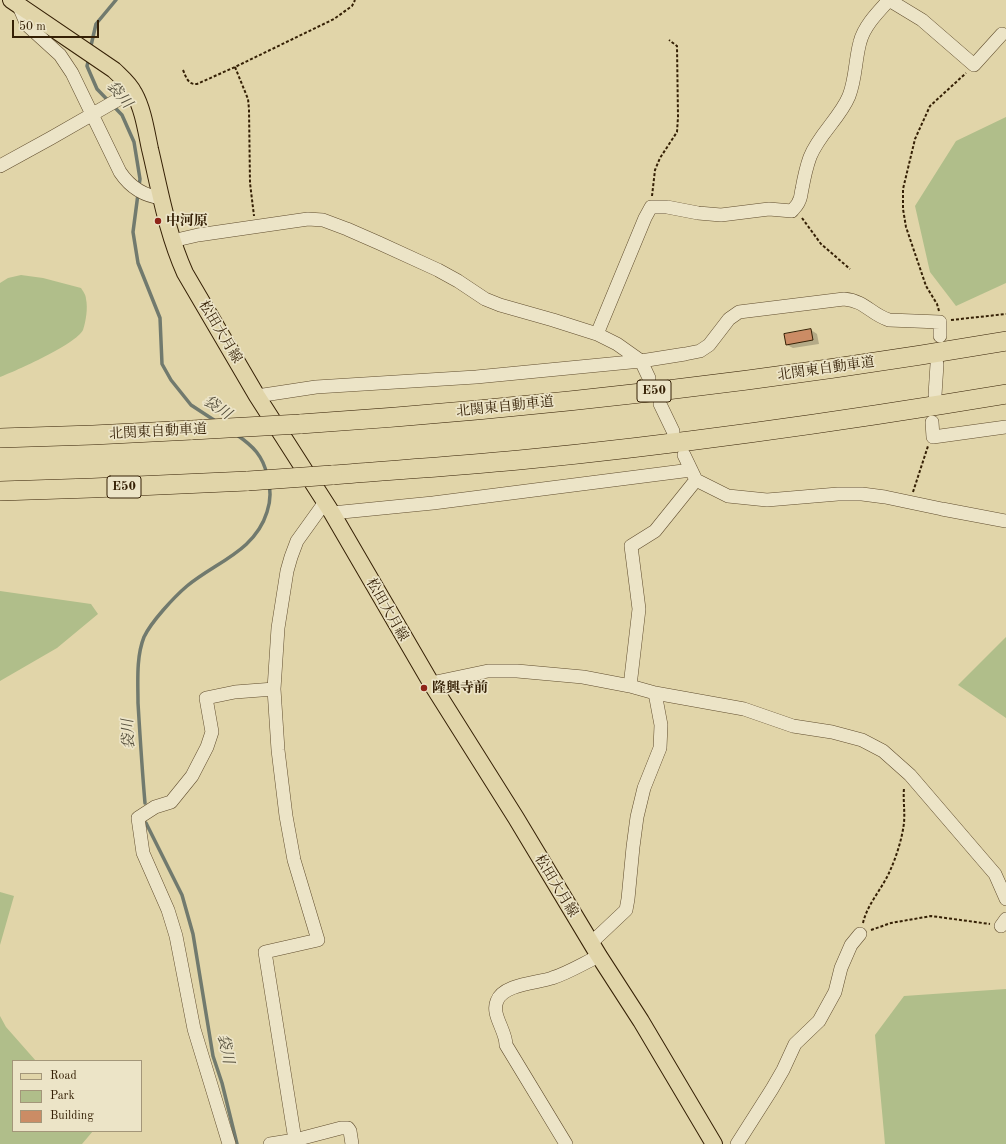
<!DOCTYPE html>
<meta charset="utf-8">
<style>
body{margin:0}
#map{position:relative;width:1006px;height:1144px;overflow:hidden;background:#e1d5a9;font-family:"Old Standard TT",serif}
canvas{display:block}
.legend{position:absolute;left:12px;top:1060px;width:130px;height:72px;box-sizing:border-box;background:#ece4c7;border:1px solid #a39679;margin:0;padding:5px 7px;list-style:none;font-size:12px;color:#352005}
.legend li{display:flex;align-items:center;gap:8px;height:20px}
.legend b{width:20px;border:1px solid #a39679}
.scale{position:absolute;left:12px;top:20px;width:87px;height:18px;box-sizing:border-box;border:2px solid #352005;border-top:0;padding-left:5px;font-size:12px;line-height:14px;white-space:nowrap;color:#352005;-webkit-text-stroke:3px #ece4c7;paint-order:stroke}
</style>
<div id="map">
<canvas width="1006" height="1144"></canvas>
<ul class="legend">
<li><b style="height:5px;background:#e1d5a9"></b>Road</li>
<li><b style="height:11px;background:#b0be8a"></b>Park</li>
<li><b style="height:11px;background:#cb8c65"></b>Building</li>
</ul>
<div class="scale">50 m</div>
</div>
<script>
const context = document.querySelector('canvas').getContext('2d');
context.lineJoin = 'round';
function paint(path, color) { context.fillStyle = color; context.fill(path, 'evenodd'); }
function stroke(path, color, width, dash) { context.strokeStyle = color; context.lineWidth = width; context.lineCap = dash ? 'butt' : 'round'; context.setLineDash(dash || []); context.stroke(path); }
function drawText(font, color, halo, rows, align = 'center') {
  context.font = font + ' "Old Standard TT","Noto Serif JP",serif'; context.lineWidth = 3.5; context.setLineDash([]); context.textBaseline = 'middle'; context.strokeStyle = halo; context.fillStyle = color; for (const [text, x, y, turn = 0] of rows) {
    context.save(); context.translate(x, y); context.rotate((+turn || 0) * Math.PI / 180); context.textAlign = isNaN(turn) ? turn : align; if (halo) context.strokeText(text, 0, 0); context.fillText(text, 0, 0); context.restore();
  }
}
paint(new Path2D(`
 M1006 117V283L956 306 930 272 915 206 956 141Z
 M21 275 43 278 81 288C83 291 86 295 86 299 88 308 86 321 83 330 76 344 16 371 0 377V283L8 278Z
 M0 591 91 604 98 614 57 648 0 681Z
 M1006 637V718L958 685Z
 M0 892 14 896 0 945Z
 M1006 989V1144H885L875 1035 904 996Z
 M0 1016 6 1027 36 1061H13V1131H93L82 1144H0Z`), '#b0be8a');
paint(new Path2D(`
 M811 330 817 334 819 344 793 348 787 345Z`), '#0003');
stroke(new Path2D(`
 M90 50 96 24 116 0
 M89 58 87 66 97 89 122 115 134 142 140 179 139 186
 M138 194 133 232 138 263 160 318 162 364 171 380 191 405 217 422
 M237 435C253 446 263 456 267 475
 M145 803C142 769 140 736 138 703 138 682 136 657 144 637 151 622 174 597 187 586 216 562 255 551 267 512 270 503 271 494 269 485
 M146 823 182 895 193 934 213 1056 222 1083 237 1144`), '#717a6e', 3.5);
const building = new Path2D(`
 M811 329 813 340 786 345 784 334Z`);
paint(building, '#cb8c65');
stroke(building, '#352005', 1);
const minor = new Path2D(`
 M889 0 922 20 974 65 1002 34
 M18 4 27 25 60 55 72 73 120 172C130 187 143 196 162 198
 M0 166 51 138 133 91
 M172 241 198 235 308 219 323 220 347 229 379 243 438 270 458 281 485 299 500 305 553 320 597 334 617 344 641 361 649 378
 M597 334 645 218 651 207H667L698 213 721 215 769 209 792 211C794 208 798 205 799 201 801 198 801 193 802 189 804 178 806 168 810 157 819 134 840 118 849 96 856 78 855 60 860 42 864 26 878 12 889 0
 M935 395 937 364
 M257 396 316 387 476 377 641 361 685 354 700 351 709 345 729 319 739 312 844 299C866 301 870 314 889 320L940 322V336
 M660 404 673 431
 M932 422 933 437 1006 427
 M684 455 696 480 728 496 767 500 838 494H862L885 497 942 509 1006 521
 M332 513 433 503 691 470
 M431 683 488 671H517L583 677 630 686 655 693 744 709 793 726 832 732 862 740 883 751 910 775 995 874 1006 899
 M630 686 639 609 631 546 655 531 696 480
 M1001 926 1006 919
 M591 943 626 910 628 899 633 847 637 817 644 788 660 748 661 725 655 693
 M295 1140 265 952 318 940 294 860 286 816 278 750 274 689 278 628 287 571 291 557 297 541 325 502
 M229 1144 194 1029 176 936 168 910 143 853 138 818 155 807 171 802 192 776 207 747 212 732 206 698 235 692 274 689
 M270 1144 295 1140 341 1128H348L350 1131 352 1144
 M566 1144 506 1045C506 1030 491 1015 497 1001 503 984 538 983 552 978 568 973 584 963 599 956
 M737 1144 772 1089 783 1070 795 1044 819 1021 835 992 841 968 851 945 860 934`);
const major = new Path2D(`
 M11 0 114 70C121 77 129 83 134 93 143 109 146 130 150 149 160 191 167 233 185 273L257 396 332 513 431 683 516 818 599 956 641 1021 714 1144`);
const highway = new Path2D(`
 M300 424C536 408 772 381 1006 341
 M0 438 93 435 192 430
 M332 475C394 470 457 466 519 460 682 444 844 421 1006 394
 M0 491 92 488 248 481`);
stroke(minor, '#604d2e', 14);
stroke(major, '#352005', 18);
stroke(highway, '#352005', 20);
stroke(new Path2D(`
 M235 67 248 99 249 109 250 183 254 216
 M183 70C186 77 188 85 197 84L235 67 334 19 352 6 355 0
 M652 196 655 170 660 158 677 132 678 117 677 46 669 40
 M802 218 821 244 850 269
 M939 311 937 304 926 286 906 227 903 209V189L915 139 930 106 966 73
 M951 320 1006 314
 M913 492 928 446
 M863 923C867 905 881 890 889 873 896 858 902 839 904 823 905 811 903 800 904 788
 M871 930 891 923 931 916 990 924`), '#352005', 2, [3, 2]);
stroke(minor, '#ece4c7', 13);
stroke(major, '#e1d5a9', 16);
stroke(highway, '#e1d5a9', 19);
const highwayBridge = new Path2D(`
 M192 430 300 424
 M248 481 332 475`);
stroke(highwayBridge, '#352005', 20, []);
stroke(highwayBridge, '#e1d5a9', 19);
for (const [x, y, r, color] of [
 [158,221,4,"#8f2418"],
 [424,688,4,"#8f2418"]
]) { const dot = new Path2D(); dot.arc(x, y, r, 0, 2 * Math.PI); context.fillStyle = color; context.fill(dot); stroke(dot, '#ece4c7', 1.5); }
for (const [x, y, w] of [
 [654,391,34],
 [124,487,34]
]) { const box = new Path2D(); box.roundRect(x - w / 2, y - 11, w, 22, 3); context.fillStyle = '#ece4c7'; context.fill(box); stroke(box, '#352005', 1); }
drawText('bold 13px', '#352005', null, [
 ["E50",654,391],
 ["E50",124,487]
]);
drawText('bold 14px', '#352005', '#ece4c7', [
 ["中河原",166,221],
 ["隆興寺前",432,688]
], 'left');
drawText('14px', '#352005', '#ece4c7', [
 ["松田大月線",220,332,59],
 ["北関東自動車道",826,369,-8],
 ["北関東自動車道",505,407,-6],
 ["北関東自動車道",158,432,-3],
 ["松田大月線",387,610,60],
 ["松田大月線",556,886,59]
]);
drawText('italic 15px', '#534d3a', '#ece4c7', [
 ["袋川",119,95,50],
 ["袋川",217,408,34],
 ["袋川",129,734,-93],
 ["袋川",225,1049,78]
]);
</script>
